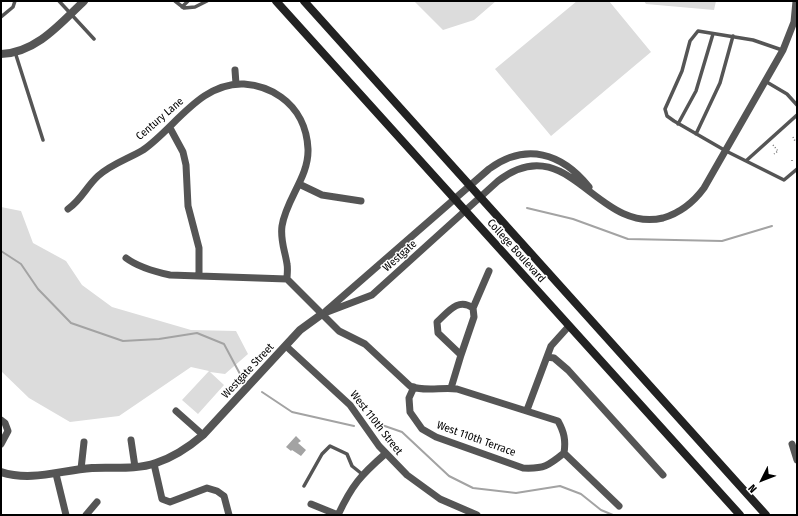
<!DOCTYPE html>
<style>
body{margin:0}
#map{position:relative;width:798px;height:516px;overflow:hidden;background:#fff;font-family:"Fira Sans Condensed",sans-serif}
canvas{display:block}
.frame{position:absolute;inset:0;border:2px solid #000;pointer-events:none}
.north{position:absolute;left:742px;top:460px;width:40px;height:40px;-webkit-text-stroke:3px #fff;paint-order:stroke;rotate:228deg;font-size:11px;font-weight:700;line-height:16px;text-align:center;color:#000}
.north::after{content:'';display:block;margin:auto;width:14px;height:18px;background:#000;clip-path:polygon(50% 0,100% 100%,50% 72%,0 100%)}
</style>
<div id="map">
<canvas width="798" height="516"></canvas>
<div class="frame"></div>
<div class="north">N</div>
</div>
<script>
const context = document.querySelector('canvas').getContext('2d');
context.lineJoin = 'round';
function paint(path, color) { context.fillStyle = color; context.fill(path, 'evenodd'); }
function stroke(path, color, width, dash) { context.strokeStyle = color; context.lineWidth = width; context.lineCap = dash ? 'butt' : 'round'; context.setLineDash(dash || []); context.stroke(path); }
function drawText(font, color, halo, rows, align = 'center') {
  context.font = font + ' "Fira Sans Condensed",sans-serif'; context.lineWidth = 3; context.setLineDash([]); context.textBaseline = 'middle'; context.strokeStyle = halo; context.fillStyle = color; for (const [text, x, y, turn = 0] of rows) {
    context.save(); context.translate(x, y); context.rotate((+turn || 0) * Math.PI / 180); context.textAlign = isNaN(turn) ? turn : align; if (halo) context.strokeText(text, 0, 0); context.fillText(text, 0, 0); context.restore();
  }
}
paint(new Path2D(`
 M414 1H496L474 20 443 30Z
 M577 1H609L651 52 551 136 495 69Z
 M644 1H716L714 10 646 4Z
 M1 207 21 211 33 243 66 261 82 285 112 307 191 330 236 331 248 354 225 374 210 372 224 385 198 414 182 400 209 371 191 367 119 416 70 422 29 398 1 371Z`), '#dcdcdc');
paint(new Path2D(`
 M296 436 301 441 298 443 306 450 301 456 292 450 291 451 286 447Z`), '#a3a3a3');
stroke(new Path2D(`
 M527 208 573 219 628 239 722 241 772 226
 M1 251 21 264 38 289 71 323 123 341 159 339 197 333 224 344 240 374
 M262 392 292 412 354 426
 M379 424 402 432 449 476 473 488 516 493 560 486 581 494 601 510 613 515`), '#a3a3a3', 2);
stroke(new Path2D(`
 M793 137 795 141
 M773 145 778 151 774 154
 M792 160V163`), '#777', 1.5, [1, 2]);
stroke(new Path2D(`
 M59 1 94 39
 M175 1 184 8 195 7 207 1
 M182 7 188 1
 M1 17 13 7 15 1
 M782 50 753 40 698 31 690 41 682 71 665 109 667 116 674 121 726 151 784 180 797 169
 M15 52 43 140
 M765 81 787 94 797 105
 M678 124 696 91 713 34
 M696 134 720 83 733 36
 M747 160 797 115
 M304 486 322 454 330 446 347 454 352 466 362 474`), '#555', 3.5);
stroke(new Path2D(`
 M235 70 236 84
 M170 128 183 152 186 165 188 206 199 248V275
 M299 184 322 195 361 201
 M68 209C82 199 86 187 98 176 111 164 128 159 143 150 175 128 200 82 244 84 257 85 270 89 281 97 298 109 307 128 308 149 309 177 286 199 282 226 280 240 285 251 287 264 288 269 287 275 287 279
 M126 258C138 267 156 272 170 275L287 279 339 331 365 344 410 386C423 392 442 387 457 389L558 421C564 432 566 440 564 453 548 466 544 469 523 468L436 437 422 429 410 412 409 398 414 387
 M473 308 489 271
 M326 311 489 169C526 142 562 153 589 187
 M322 314 372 295 498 181C568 127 596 234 663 218 680 213 693 203 704 188L783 50 794 22 796 1
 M286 346 350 405 379 446 407 475 440 499 477 515
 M547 357 554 358 568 370 663 475
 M451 388 461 355 438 333 437 322C448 312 458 297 473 308L474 317 461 355
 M527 410 551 346 569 326
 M176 411 203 435
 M1 420 5 423 8 431 1 444
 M131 440 135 467
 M792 444 797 460
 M564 453 619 506
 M154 464 162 499 170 502 207 488 217 491 224 496 229 515
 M81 469 84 442
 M56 474 66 515
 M311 504 338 515
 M86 515 97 502
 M338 515C352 485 361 475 385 454`), '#555', 7);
stroke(new Path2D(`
 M1 54C36 53 61 23 84 1
 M1 472C32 482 61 470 92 468 113 467 136 470 156 463 174 457 189 447 203 435L300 330 322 314`), '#555', 8);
stroke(new Path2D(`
 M276 1 740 515
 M304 1 766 515`), '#222', 8);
drawText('11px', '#000', '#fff', [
 ["Century Lane",160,119,-41],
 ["College Boulevard",516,251,48],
 ["Westgate",400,256,-42],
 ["Westgate Street",248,371,-47],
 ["West 110th Street",376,423,52],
 ["West 110th Terrace",476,439,20]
]);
</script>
